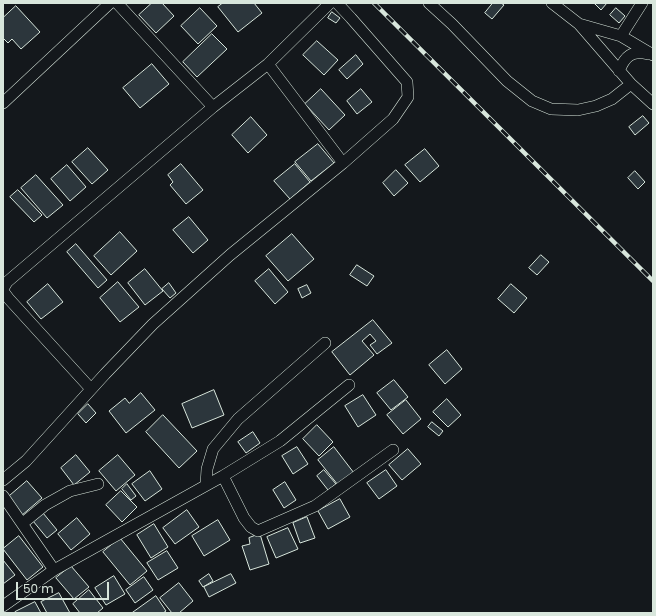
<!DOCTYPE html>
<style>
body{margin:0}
#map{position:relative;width:656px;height:616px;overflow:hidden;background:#14181c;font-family:Poppins,sans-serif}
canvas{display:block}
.frame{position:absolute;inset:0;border:4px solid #d8e6dc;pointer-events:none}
.scale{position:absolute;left:16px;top:582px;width:93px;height:18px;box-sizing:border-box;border:2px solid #d8e6dc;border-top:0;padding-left:5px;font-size:12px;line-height:14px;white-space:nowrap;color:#d8e6dc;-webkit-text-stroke:3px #14181c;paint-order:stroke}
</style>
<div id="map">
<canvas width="656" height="616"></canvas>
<div class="frame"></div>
<div class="scale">50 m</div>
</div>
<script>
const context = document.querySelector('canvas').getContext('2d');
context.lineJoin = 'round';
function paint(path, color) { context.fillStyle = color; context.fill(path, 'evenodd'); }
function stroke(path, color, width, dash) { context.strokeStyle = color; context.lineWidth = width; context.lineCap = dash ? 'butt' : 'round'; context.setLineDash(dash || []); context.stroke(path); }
const building = new Path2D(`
 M152 3H162L174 16 156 33 139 15Z
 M223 3H254L262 13 238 32 218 7Z
 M493 3H501L504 5 492 19 485 13Z
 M596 3H607L601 10 595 4Z
 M16 6 40 32 21 49 12 39 8 43 3 38V18Z
 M200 8 217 26 198 44 181 26Z
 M616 8 625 16 619 23 610 15Z
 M332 12 340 18 336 23 328 18Z
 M212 34 227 49 197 77 183 62Z
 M317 41 338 60 324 75 303 55Z
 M356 55 363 64 347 79 339 70Z
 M152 64 169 84 140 108 123 88Z
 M321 89 345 115 329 130 305 104Z
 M361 89 372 102 357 114 347 101Z
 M643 116 649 123 635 135 629 127Z
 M251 117 267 135 248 153 232 135Z
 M318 144 334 163 311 181 295 162Z
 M88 148 108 170 92 184 72 162Z
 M425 149 439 166 420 182 405 165Z
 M181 164 203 190 186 204 170 185 173 182 168 175Z
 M295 164 310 182 290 199 274 181Z
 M67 165 86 187 70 201 51 179Z
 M396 170 408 183 394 196 383 183Z
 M635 171 645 182 638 189 628 178Z
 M36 175 63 205 47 218 21 188Z
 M18 190 42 215 34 222 10 197Z
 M189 217 208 240 193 253 173 230Z
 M120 232 137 251 111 275 94 256Z
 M292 234 314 259 288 281 266 256Z
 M76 244 107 280 98 288 67 252Z
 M541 255 549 262 537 275 529 268Z
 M357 265 374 276 367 286 350 275Z
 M145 269 163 291 145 305 128 283Z
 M269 269 288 292 275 304 255 281Z
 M118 282 139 307 120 322 100 298Z
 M169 283 176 293 170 298 162 289Z
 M48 284 63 302 41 319 27 302Z
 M511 284 527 298 514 313 498 299Z
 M307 285 311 293 302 298 298 289Z
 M373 320 392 343 377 354 370 345 376 341 370 334 362 341 374 355 350 375 332 352Z
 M447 350 462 369 445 384 429 365Z
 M394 380 408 397 391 410 377 393Z
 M214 390 224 415 192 428 182 404Z
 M141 393 155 410 126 433 109 411 125 398 129 403Z
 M363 395 376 415 358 427 345 406Z
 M447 399 461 415 448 427 433 412Z
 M406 400 421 419 403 434 387 415Z
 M88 404 96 413 86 423 78 414Z
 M163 415 197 451 179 468 146 432Z
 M432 422 443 431 439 436 428 427Z
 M317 425 333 442 319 456 303 439Z
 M253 432 260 443 246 453 238 442Z
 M297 447 308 464 293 474 282 456Z
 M334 447 354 473 338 485 318 460Z
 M408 449 421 464 402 480 389 465Z
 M76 455 90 472 74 485 61 468Z
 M118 455 135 475 116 491 99 471Z
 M324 470 336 484 328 490 317 476Z
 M386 470 397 486 379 499 367 483Z
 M150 471 162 489 145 501 132 484Z
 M27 481 42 498 21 516 6 499Z
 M285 482 296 500 284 508 273 490Z
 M127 484 136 496 131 500 122 489Z
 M121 491 137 507 122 522 106 505Z
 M340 499 350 517 328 529 318 511Z
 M187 510 199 527 175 544 163 528Z
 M43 513 57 530 47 538 33 521Z
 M307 517 315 538 300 543 293 523Z
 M77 518 90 534 71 550 58 534Z
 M218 520 230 540 204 556 192 536Z
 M154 524 168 547 151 558 137 535Z
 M288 528 298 549 276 558 267 537Z
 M260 534 269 564 250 570 242 546 250 544 249 538Z
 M19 536 43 567 27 580 3 549Z
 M120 538 147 571 130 585 103 552Z
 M167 551 178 568 158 580 147 563Z
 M3 560 15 575 3 584Z
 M71 566 89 587 74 599 56 578Z
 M209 574 213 581 203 587 199 581Z
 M231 574 236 583 209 597 204 587Z
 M114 576 125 594 106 605 95 588Z
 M144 577 153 590 135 603 126 590Z
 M179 583 193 601 179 613H172L160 598Z
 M89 590 103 608 97 613H80L73 604Z
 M59 593 70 613H47L41 602Z
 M156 596 166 611 163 613H132Z
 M35 602 41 613H15V612Z`);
paint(building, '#2c363c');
stroke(building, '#d8e6dc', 1);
const minor = new Path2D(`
 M117 3 213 107
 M429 3 452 24 507 81 532 101 551 109 578 110 596 106 612 99 631 84
 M552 3 579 24 631 84 653 104
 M579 24 621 36 653 55
 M621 36 642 3
 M268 64 343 163
 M619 71C625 56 632 50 648 54
 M3 103 110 3
 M3 289 7 282 213 107 268 64 330 3
 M3 291 9 299 91 389
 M223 476 244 518 251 527 258 531 315 506 393 450
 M3 480 26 461 105 374 153 324 230 255 343 163 393 119 408 97 407 82 351 18 337 3
 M206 485 207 469 213 449 238 419 325 343
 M3 496 54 570
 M23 523 45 505 70 491 98 484
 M3 606 54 570 223 476 280 441 349 385`);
stroke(minor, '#d8e6dc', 12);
stroke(minor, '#14181c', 11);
const rail = new Path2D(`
 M374 3 653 281`);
stroke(rail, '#d8e6dc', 4.5);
stroke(rail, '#14181c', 3, [9]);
</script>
